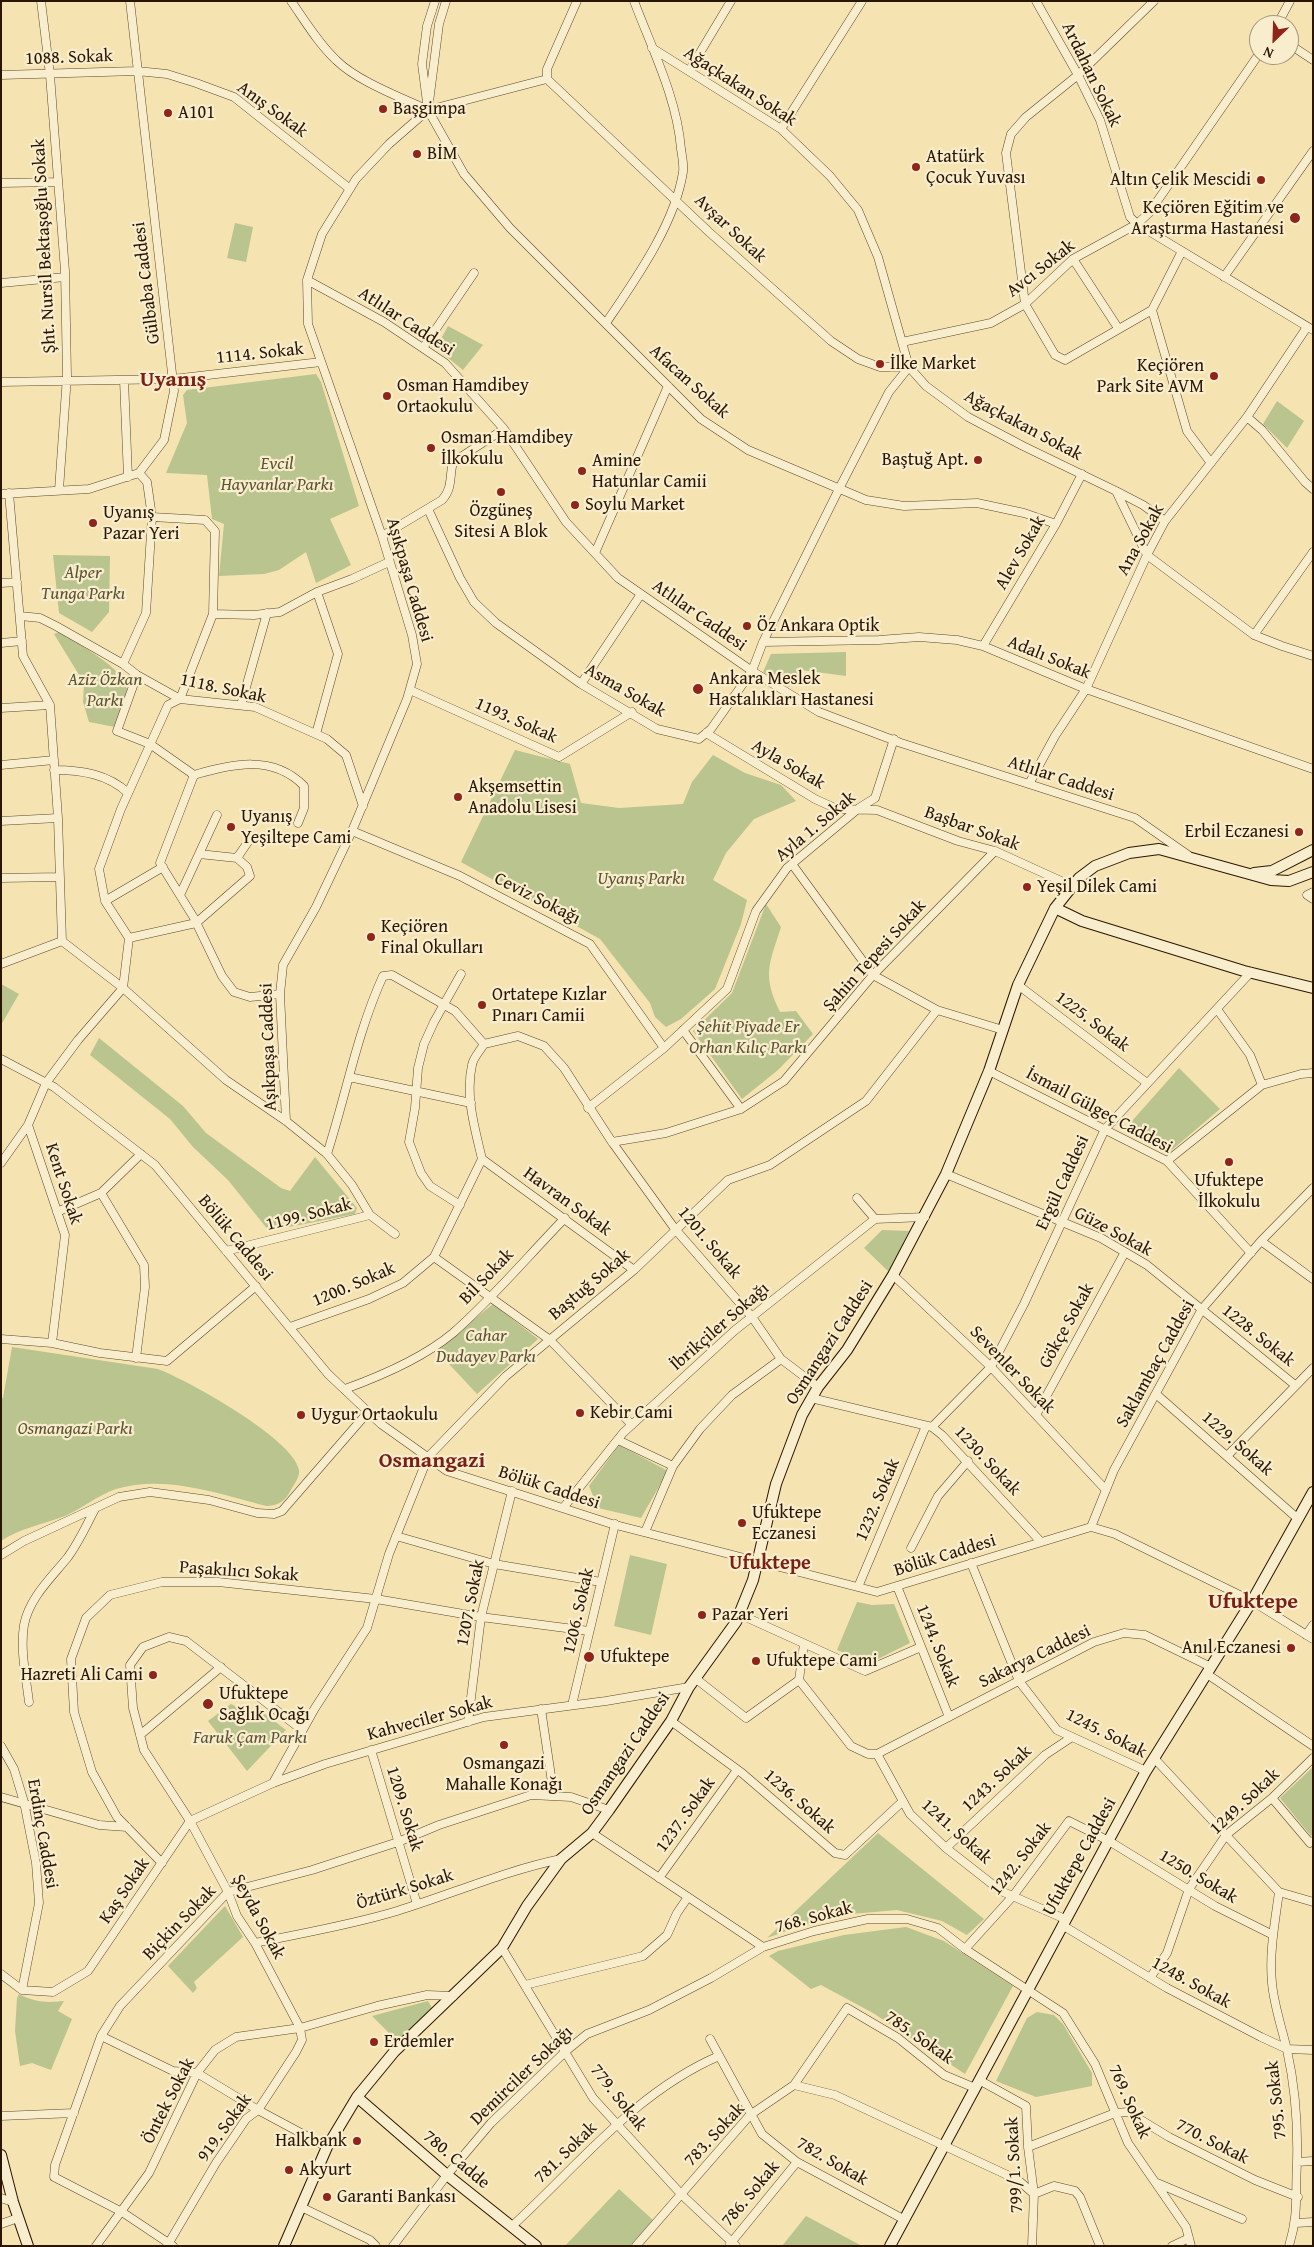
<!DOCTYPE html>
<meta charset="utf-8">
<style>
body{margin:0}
#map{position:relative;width:1314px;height:2247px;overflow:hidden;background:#f5e3b2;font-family:"Gentium Book Plus",serif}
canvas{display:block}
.frame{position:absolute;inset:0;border:2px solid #2a1600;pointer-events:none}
.north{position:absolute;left:1249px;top:15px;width:50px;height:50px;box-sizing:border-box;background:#f8edcd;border:1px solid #a6977b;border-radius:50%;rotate:204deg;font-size:14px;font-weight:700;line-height:20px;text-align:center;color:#2a1600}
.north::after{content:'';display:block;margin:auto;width:18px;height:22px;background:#8f2418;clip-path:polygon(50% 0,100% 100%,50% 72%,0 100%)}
</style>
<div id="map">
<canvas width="1314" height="2247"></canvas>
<div class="frame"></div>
<div class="north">N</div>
</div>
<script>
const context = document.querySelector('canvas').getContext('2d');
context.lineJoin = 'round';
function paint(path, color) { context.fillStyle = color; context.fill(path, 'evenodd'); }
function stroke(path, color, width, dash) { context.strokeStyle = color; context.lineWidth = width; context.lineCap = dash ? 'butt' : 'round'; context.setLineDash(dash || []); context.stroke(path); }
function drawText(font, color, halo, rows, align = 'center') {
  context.font = font + ' "Gentium Book Plus",serif'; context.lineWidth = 4.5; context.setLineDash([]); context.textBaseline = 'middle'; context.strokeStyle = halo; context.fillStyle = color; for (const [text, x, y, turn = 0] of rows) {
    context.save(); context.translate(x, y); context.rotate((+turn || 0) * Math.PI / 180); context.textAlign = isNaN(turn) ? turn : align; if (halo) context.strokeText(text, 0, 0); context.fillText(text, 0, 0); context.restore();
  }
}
paint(new Path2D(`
 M235 223 253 227 246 262 227 258Z
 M448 326 483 345 463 370 436 348Z
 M316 374 321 382 359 506 330 519 351 565 316 583 306 552 279 570 264 574 219 576 224 524 212 519 207 475 166 473 187 423 183 395 187 390Z
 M1277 401 1304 421 1287 448 1263 424Z
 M53 555 110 556 109 612 92 632 59 613Z
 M59 632C76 643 126 669 127 689 127 701 119 716 115 727L89 722 83 702 84 683 54 634Z
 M846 652V676L801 670 789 687 763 672 771 654Z
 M515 750 570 764 581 803 619 808 683 804 692 782 713 755 745 773 781 785 796 801 754 819 726 853 713 880 747 900 741 924 715 989 681 1019 666 1027 655 1017 650 1003 600 939 461 862Z
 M766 904 781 927C769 965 762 975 780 1012L796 1011 813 1034 778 1070 742 1099 693 1031 732 993Z
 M1 984 19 994 1 1025Z
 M99 1038 183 1106 206 1133 281 1188 290 1191 315 1157 357 1208 355 1214 269 1231 228 1180 193 1147 170 1119 90 1055Z
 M1179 1068 1220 1109 1167 1154 1126 1131 1132 1121Z
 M882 1230 909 1231 889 1272 864 1248Z
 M493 1304 538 1339 477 1394 436 1350Z
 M12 1347 158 1369C187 1380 294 1439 299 1470 300 1476 295 1483 292 1488 286 1500 281 1505 267 1506 219 1494 165 1474 116 1489 98 1495 83 1508 65 1516 44 1524 20 1528 1 1541V1398H3Z
 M619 1445 668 1471 641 1518 598 1508 589 1486Z
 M630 1555 667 1564 651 1635 614 1626Z
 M857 1602 872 1605 894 1604 910 1643 870 1663 837 1650Z
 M231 1704 256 1717 265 1714 286 1730 247 1771 208 1721Z
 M1313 1767V1834L1311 1836 1280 1798Z
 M878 1833 984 1919 967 1935 942 1921 897 1910 851 1914 803 1925 767 1938Z
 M225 1906 243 1937 194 1982 197 1988 193 1993 168 1966Z
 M906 1927 944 1941 1013 1986 965 2074 873 2013 821 1985 811 1989 769 1956 778 1951 844 1935Z
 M19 1994C34 2002 46 2003 64 2001L58 2011 72 2019 51 2070 32 2063 20 2066 15 2031 17 1998Z
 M428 2001 432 2008 398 2042 372 2016Z
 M1037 2012 1054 2015 1063 2024 1092 2073V2086L1036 2097 996 2081 1027 2018Z
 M619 2189 653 2220 630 2246H565Z
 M806 2216 862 2246H782Z`), '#b9c48e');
const street = new Path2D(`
 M41 1 50 75 65 271 67 376 59 490
 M291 1C305 21 318 43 336 60 357 81 400 97 428 110
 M435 1 427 26 422 64 428 110 439 24 446 1
 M1036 1 1078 75 1100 120 1130 217 1137 224 1313 330
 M1154 1 1078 75 1026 117 1011 134 1006 153 1025 304 1055 355 1065 360 1152 310 1187 431 1211 463
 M1277 25 1290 1
 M1289 44 1313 60
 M652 48 781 129 830 176 858 210 878 257 909 367 926 386 968 417 1023 446 1116 491 1147 555 1254 635 1282 646 1313 656
 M689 71 731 1
 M1 75 137 71 167 74 196 83 234 97 350 189
 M547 79V69L577 1
 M428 110 464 174 510 228 701 419 748 450 866 500 904 506 977 503 1024 513 1056 524
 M781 129 862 1
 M1 183 58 182
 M1073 259 1118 328
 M1224 277 1313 151
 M307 280 384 322 445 363 504 429 566 522 618 578 752 671 819 712 901 743 1135 818 1188 855
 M1 283 65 277
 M1152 310 1182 251
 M606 323C635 280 675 224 683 172 684 165 682 156 681 149 677 98 652 49 634 1
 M902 342 991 323 1025 304 1073 259 1137 224 1149 213 1259 54
 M423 348 474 273
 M124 380 128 477
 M1 382 173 379 321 362
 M1247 417 1262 430 1305 482 1313 489
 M1116 491 1143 505 1165 521
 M9 493 23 656 50 705 58 818 62 941
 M1 494 89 489 139 473 164 440 174 391 130 1
 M428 509 460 578 474 602 496 623 581 684 657 729 699 739 711 729 752 671 763 642 840 487 889 392 909 367
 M382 536 442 500C453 488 449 477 453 462L504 429
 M595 553 668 386
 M1 583 17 582
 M213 614 254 615 280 612 317 592 352 579 389 562
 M20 616 40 618 56 626 123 664 137 675 180 699 255 707 327 739 346 755 363 806
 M1254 635 1313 552
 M763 642 879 640 919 637 957 640 983 646 1086 689 1313 769
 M1 643 22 641
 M983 646 1056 524 1082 474
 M123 664 146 613 152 517 147 482 139 473
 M137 675 117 731 150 744 194 775 160 863 194 918 222 976 234 992 250 997 280 994
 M581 684 641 594
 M410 690 559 757 632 712
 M241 705 267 613
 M1 708 50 705
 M706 733 815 799 837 809 877 810 958 841 995 851 1072 886
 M316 734 338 654 317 592
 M1 765 54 760
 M54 770C81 770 108 774 128 793
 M194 775C232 764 273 754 304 786V808L298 823
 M1029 784 1055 736 1086 689 1147 555 1165 521 1247 417 1307 327
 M1 821 58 818
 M352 831 460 876 590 944 664 1048
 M199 854 237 858 252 836
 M792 864 873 975 937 1010 1003 1030
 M1 878 59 877
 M1313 892 1307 895 1313 899
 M180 895 217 815
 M105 901 163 867
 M129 938 196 923 250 876 247 867 237 858
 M1 964 62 941 123 988 226 1080 286 1121 327 1154 352 1185 370 1215 395 1234
 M1018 985 1147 1083
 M1217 1009 1250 1055 1262 1085
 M683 1030 741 1109
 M1 1059 54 1087 155 1165 328 1374 381 1424 447 1471 612 1524 877 1592 1091 1527 1115 1534 1252 1601 1313 1639
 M989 1071 1167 1161 1251 1253
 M349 1077 471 1103
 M588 1108 664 1048 727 989 756 911 787 868 859 808 875 798 894 739
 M286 1121 280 994 283 965 316 907 352 831 407 699 417 664 412 635 382 536 308 324 307 280 322 234 356 179 389 144 428 110 547 79 709 232 831 341 858 359 880 367H909
 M28 1125 65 1235 52 1343
 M612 1142 666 1133 741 1109 784 1081 873 975 995 851
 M327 1154C346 1095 357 1033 383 976L392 975 455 1011 484 1044
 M482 1159C475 1129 465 1096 472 1065 473 1058 480 1051 484 1044L518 1036 544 1046 564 1068 612 1142 675 1229 752 1317 781 1359 818 1387
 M482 1159 634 1270
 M1167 1161 1262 1085 1301 1074 1313 1073
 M1 1163 28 1125 46 1083 78 1040 123 988 129 938 105 901 99 869 121 809 168 705 180 699 213 614 215 531 205 520 152 517
 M946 1174 1101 1238 1147 1265 1295 1385
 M101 1193 144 1265 145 1287 136 1358
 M857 1198 875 1219
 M460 1205 430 1186 421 1173 409 1142 415 1108 418 1068 424 1044 434 1022 461 974
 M57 1212 101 1193 141 1154
 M1261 1241 1313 1279
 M226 1251 370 1215
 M434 1257 550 1340 632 1425
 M893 1275 991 1367 1106 1490
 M290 1327 369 1299 403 1283 434 1257 482 1159
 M1 1339 52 1343 100 1353 167 1361 256 1286
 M345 1389C381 1376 423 1358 453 1333 493 1298 528 1256 565 1218
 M1156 1394 1297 1518
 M811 1398 932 1427 942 1435 1041 1542
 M1036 1415 1125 1252
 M932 1427 991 1367 1024 1304 1105 1129 1251 972
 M618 1440 673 1466
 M1227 1456 1313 1368
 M563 1508 623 1433 734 1331 875 1219 925 1217
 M1091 1527 1114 1470 1202 1309 1261 1241 1313 1188
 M645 1532 673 1466 700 1429 732 1395 781 1359
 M396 1536 494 1564 601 1582
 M911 1548 938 1496 968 1461
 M1 1555 24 1541 119 1497 150 1492 209 1500 257 1513 274 1514 282 1511 368 1412
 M971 1563 1019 1681 1057 1730 1146 1771
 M897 1586 949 1717
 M858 1587 926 1426
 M739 1614 865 1671 921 1647
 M1306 1635 1313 1625
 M804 1644 799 1680 851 1746 868 1754H877L910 1814 946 1848 1001 1891 1065 1919
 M1207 1674 1313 1746
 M695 1678 746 1718 799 1680
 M29 1702C26 1677 20 1650 24 1625 29 1598 52 1577 68 1557 79 1542 86 1526 95 1509
 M572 1705 615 1524
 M541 1709 554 1796
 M671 1721 742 1773 835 1853 845 1855 903 1801
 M468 1722 481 1617 512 1491
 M140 1735 221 1667
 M1 1746 14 1769 24 1802 36 1863 39 1903 22 1990
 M371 1750 417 1904
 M877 1754 1094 1642 1124 1633 1145 1635 1211 1667
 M1154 1758 1279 1892 1313 1902
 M273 1783 315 1708 367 1628 389 1554 428 1457 506 1376 634 1270 728 1180 770 1165 866 1101 937 1010
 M1 1797 99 1825 127 1827
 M1272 1798 1310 1843 1313 1841
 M592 1833 763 1947 814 1931 868 1919H907L938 1928 965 1949 1063 2013 1095 2064 1128 2143 1186 2227 1191 2246
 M946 1848 1045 1755 1072 1737
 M162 1863 117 1817 92 1772 74 1712 71 1659 86 1618 110 1595 162 1582H218L376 1599 481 1617 589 1631
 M659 1878 737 1770
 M1279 1892C1275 1922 1269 1953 1272 1983 1274 2006 1282 2028 1287 2050 1295 2086 1298 2126 1297 2163 1295 2196 1299 2213 1289 2246
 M1062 1925 1167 1988 1261 2037 1287 2049 1313 2050
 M255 1943C303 1933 351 1925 397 1911 452 1894 504 1871 561 1859
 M502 1948 593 2098 681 2194 736 2246
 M965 1949 1013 1896 1069 1821 1109 1841 1215 1906 1273 1935
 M1 1974 22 1990 53 1992 88 1971 190 1821 273 1783 325 1764 484 1717 606 1701 689 1687
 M1150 1978 1167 1953 1189 1889 1226 1835 1272 1798 1313 1758
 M525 1985 643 1956 667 1935 677 1913 688 1897
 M101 2036 173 2071 197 2073 258 2110 327 2147
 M710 2039 762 2134 797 2162 905 2220
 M979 2080 1026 2106 1028 2147 1034 2194 1032 2246
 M794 2085 847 2008 898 2038 944 2075 975 2088
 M1 2116 74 2113
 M1028 2147 1115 2113 1128 2112 1169 2137 1255 2180 1298 2197
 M1297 2162 1313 2161
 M1157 2183 1242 2219
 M1 2198 13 2202
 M301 2207 370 2240 376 2246
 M1296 2223 1313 2222
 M1 2224 18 2218
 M511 2227C577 2167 635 2092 719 2056
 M730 2244 797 2162
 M96 2246 149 2173 197 2073 215 2050 236 2037 300 2028 377 2006 427 1995 453 1996
 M167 2246 216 2163 246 2119 258 2110 296 2052 302 2040 300 2028 255 1943 237 1916 228 1892 190 1821 144 1750 133 1708 130 1665 143 1647 169 1637 186 1641 302 1730
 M173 2246 122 2212 54 2177 55 2165 101 2036 120 2006 228 1892 312 1870 398 1842 439 1825 531 1795 571 1797 609 1810
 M393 2246 447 2175 491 2123 566 2051 587 2034 649 2010 711 1978 763 1947
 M636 2246 750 2115 794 2085 835 2095 1018 2180 1034 2194 1054 2186 1075 2191 1080 2197 1100 2246
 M1172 2246 1189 2238`);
const secondary = new Path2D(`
 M1254 873 1272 871 1313 850
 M1055 908 1082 921 1244 971 1313 988
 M357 2097 447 2175 536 2246
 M1 2155 13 2202 28 2246
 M284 2246 327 2147 357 2097 394 2052 502 1948 527 1906 561 1859 592 1833 609 1810 671 1721 689 1687 736 1622 753 1580 776 1484 802 1415 818 1387 847 1350 893 1275 946 1174 989 1071 1018 985 1055 908 1079 878 1095 866 1129 853 1159 849 1271 880 1289 881 1313 872
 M890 2246 1146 1771 1252 1601 1313 1492`);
stroke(street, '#5d492c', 9);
stroke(secondary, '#2a1600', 12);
stroke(street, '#f8edcd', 8);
stroke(secondary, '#f8edcd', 10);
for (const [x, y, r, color] of [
 [383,109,5,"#8f2418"],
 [168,113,5,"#8f2418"],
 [417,154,5,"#8f2418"],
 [916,167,5,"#8f2418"],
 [1261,180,5,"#8f2418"],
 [1295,218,6,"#8f2418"],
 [880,364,5,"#8f2418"],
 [1214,376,5,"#8f2418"],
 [387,396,5,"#8f2418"],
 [431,448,5,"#8f2418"],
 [978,460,5,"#8f2418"],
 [582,471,5,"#8f2418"],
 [501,492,5,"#8f2418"],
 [575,505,5,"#8f2418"],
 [93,523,5,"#8f2418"],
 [747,626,5,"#8f2418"],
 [698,689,6,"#8f2418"],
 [458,797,5,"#8f2418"],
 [231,827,5,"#8f2418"],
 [1299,832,5,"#8f2418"],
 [1027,887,5,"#8f2418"],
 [371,937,5,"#8f2418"],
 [482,1005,5,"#8f2418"],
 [1229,1162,5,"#8f2418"],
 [580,1413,5,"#8f2418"],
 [301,1415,5,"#8f2418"],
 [742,1523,5,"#8f2418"],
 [702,1615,5,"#8f2418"],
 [1291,1648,5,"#8f2418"],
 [589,1657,6,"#8f2418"],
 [756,1661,5,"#8f2418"],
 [153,1675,5,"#8f2418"],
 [208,1704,6,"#8f2418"],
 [504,1745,5,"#8f2418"],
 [374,2042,5,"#8f2418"],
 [357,2141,5,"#8f2418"],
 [289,2170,5,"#8f2418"],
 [327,2197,5,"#8f2418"]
]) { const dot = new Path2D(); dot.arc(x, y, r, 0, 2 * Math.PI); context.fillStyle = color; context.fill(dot); stroke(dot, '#f8edcd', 2); }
drawText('18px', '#2a1600', '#f8edcd', [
 ["1088. Sokak",69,58,-2],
 ["Ardahan Sokak",1091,75,64],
 ["Ağaçkakan Sokak",740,87,33],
 ["Anış Sokak",272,110,36],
 ["Avşar Sokak",730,229,43],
 ["Şht. Nursil Bektaşoğlu Sokak",45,246,-93],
 ["Avcı Sokak",1041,269,-38],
 ["Gülbaba Caddesi",147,283,-97],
 ["Atlılar Caddesi",406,322,33],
 ["1114. Sokak",260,354,-6],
 ["Afacan Sokak",689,382,42],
 ["Ağaçkakan Sokak",1023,426,28],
 ["Ana Sokak",1141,540,-61],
 ["Alev Sokak",1021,553,-60],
 ["Aşıkpaşa Caddesi",409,580,74],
 ["Atlılar Caddesi",699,616,35],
 ["Adalı Sokak",1049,658,22],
 ["1118. Sokak",223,689,12],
 ["Asma Sokak",625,691,30],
 ["1193. Sokak",516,721,24],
 ["Ayla Sokak",788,765,30],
 ["Atlılar Caddesi",1061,779,18],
 ["Ayla 1. Sokak",816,827,-40],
 ["Başbar Sokak",972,829,20],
 ["Ceviz Sokağı",537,899,27],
 ["Şahin Tepesi Sokak",875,956,-48],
 ["1225. Sokak",1092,1022,37],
 ["Aşıkpaşa Caddesi",269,1047,-92],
 ["İsmail Gülgeç Caddesi",1099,1111,28],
 ["Ergül Caddesi",1063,1183,-65],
 ["Kent Sokak",63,1184,72],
 ["Havran Sokak",567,1202,36],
 ["1199. Sokak",309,1215,-14],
 ["Güze Sokak",1113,1232,28],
 ["Bölük Caddesi",235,1238,50],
 ["1201. Sokak",709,1243,50],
 ["Bil Sokak",487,1277,-46],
 ["1200. Sokak",354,1285,-23],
 ["Baştuğ Sokak",590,1285,-40],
 ["Gökçe Sokak",1067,1326,-61],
 ["İbrikçiler Sokağı",720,1327,-41],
 ["1228. Sokak",1258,1336,39],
 ["Osmangazi Caddesi",830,1343,-57],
 ["Saklambaç Caddesi",1156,1364,-61],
 ["Sevenler Sokak",1012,1370,46],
 ["1229. Sokak",1237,1444,41],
 ["1230. Sokak",987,1461,47],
 ["Bölük Caddesi",549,1488,18],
 ["1232. Sokak",878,1500,-67],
 ["Bölük Caddesi",945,1556,-17],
 ["Paşakılıcı Sokak",239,1572,4],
 ["1207. Sokak",471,1603,-79],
 ["1206. Sokak",579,1611,-77],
 ["1244. Sokak",937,1646,68],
 ["Sakarya Caddesi",1035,1657,-26],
 ["Kahveciler Sokak",430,1719,-15],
 ["1245. Sokak",1106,1734,27],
 ["Osmangazi Caddesi",626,1754,-56],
 ["1243. Sokak",997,1779,-43],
 ["1236. Sokak",799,1802,41],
 ["1249. Sokak",1245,1802,-43],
 ["1209. Sokak",404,1809,73],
 ["1237. Sokak",686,1815,-54],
 ["1241. Sokak",956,1832,42],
 ["Erdinç Caddesi",42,1834,80],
 ["Ufuktepe Caddesi",1080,1857,-61],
 ["1242. Sokak",1021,1859,-52],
 ["1250. Sokak",1198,1877,31],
 ["Öztürk Sokak",405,1890,-17],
 ["Kaş Sokak",125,1891,-56],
 ["Şeyda Sokak",258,1917,62],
 ["768. Sokak",814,1918,-15],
 ["Biçkin Sokak",180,1923,-46],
 ["1248. Sokak",1191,1983,29],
 ["785. Sokak",919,2038,35],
 ["Demirciler Sokağı",522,2076,-44],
 ["779. Sokak",618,2098,52],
 ["795. Sokak",1277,2100,-96],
 ["Öntek Sokak",169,2101,-63],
 ["769. Sokak",1129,2102,66],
 ["919. Sokak",225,2128,-54],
 ["783. Sokak",715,2135,-47],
 ["770. Sokak",1212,2142,27],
 ["781. Sokak",566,2153,-44],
 ["780. Cadde",456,2160,40],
 ["782. Sokak",832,2162,30],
 ["799/1. Sokak",1015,2165,-93],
 ["786. Sokak",751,2194,-50]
]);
drawText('18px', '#2a1600', '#f8edcd', [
 ["Başgimpa",393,109],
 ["A101",178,113],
 ["BİM",427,154],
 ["Atatürk",926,157],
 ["Çocuk Yuvası",926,178],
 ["Altın Çelik Mescidi",1251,180,"right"],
 ["Keçiören Eğitim ve",1284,208,"right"],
 ["Araştırma Hastanesi",1284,229,"right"],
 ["İlke Market",890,364],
 ["Keçiören",1204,366,"right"],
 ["Park Site AVM",1204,387,"right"],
 ["Osman Hamdibey",397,386],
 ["Ortaokulu",397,407],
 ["Osman Hamdibey",441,438],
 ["İlkokulu",441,459],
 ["Baştuğ Apt.",968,460,"right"],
 ["Amine",592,461],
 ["Hatunlar Camii",592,482],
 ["Soylu Market",585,505],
 ["Özgüneş",501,511,"center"],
 ["Sitesi A Blok",501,532,"center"],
 ["Uyanış",103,513],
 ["Pazar Yeri",103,534],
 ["Öz Ankara Optik",757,626],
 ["Ankara Meslek",709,679],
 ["Hastalıkları Hastanesi",709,700],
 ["Akşemsettin",468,787],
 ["Anadolu Lisesi",468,808],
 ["Uyanış",241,817],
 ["Yeşiltepe Cami",241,838],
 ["Erbil Eczanesi",1289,832,"right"],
 ["Yeşil Dilek Cami",1037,887],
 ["Keçiören",381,927],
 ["Final Okulları",381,948],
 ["Ortatepe Kızlar",492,995],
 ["Pınarı Camii",492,1016],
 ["Ufuktepe",1229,1181,"center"],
 ["İlkokulu",1229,1202,"center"],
 ["Kebir Cami",590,1413],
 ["Uygur Ortaokulu",311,1415],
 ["Ufuktepe",752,1513],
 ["Eczanesi",752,1534],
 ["Pazar Yeri",712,1615],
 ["Anıl Eczanesi",1281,1648,"right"],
 ["Ufuktepe",600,1657],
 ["Ufuktepe Cami",766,1661],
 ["Hazreti Ali Cami",143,1675,"right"],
 ["Ufuktepe",219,1694],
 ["Sağlık Ocağı",219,1715],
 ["Osmangazi",504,1764,"center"],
 ["Mahalle Konağı",504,1785,"center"],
 ["Erdemler",384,2042],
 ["Halkbank",347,2141,"right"],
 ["Akyurt",299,2170],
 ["Garanti Bankası",337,2197]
], 'left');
drawText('italic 18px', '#5c5332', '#f8edcd', [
 ["Evcil",277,464],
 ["Hayvanlar Parkı",277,485],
 ["Alper",83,573],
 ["Tunga Parkı",83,594],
 ["Aziz Özkan",105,680],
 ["Parkı",105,701],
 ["Uyanış Parkı",641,879],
 ["Şehit Piyade Er",748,1027],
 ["Orhan Kılıç Parkı",748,1048],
 ["Cahar",486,1336],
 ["Dudayev Parkı",486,1357],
 ["Osmangazi Parkı",75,1429],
 ["Faruk Çam Parkı",250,1738]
]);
drawText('bold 20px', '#7a1f14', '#f8edcd', [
 ["Ufuktepe",770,1564]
]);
drawText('bold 22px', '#7a1f14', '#f8edcd', [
 ["Uyanış",173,380],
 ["Osmangazi",432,1461],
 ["Ufuktepe",1253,1602]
]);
</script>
